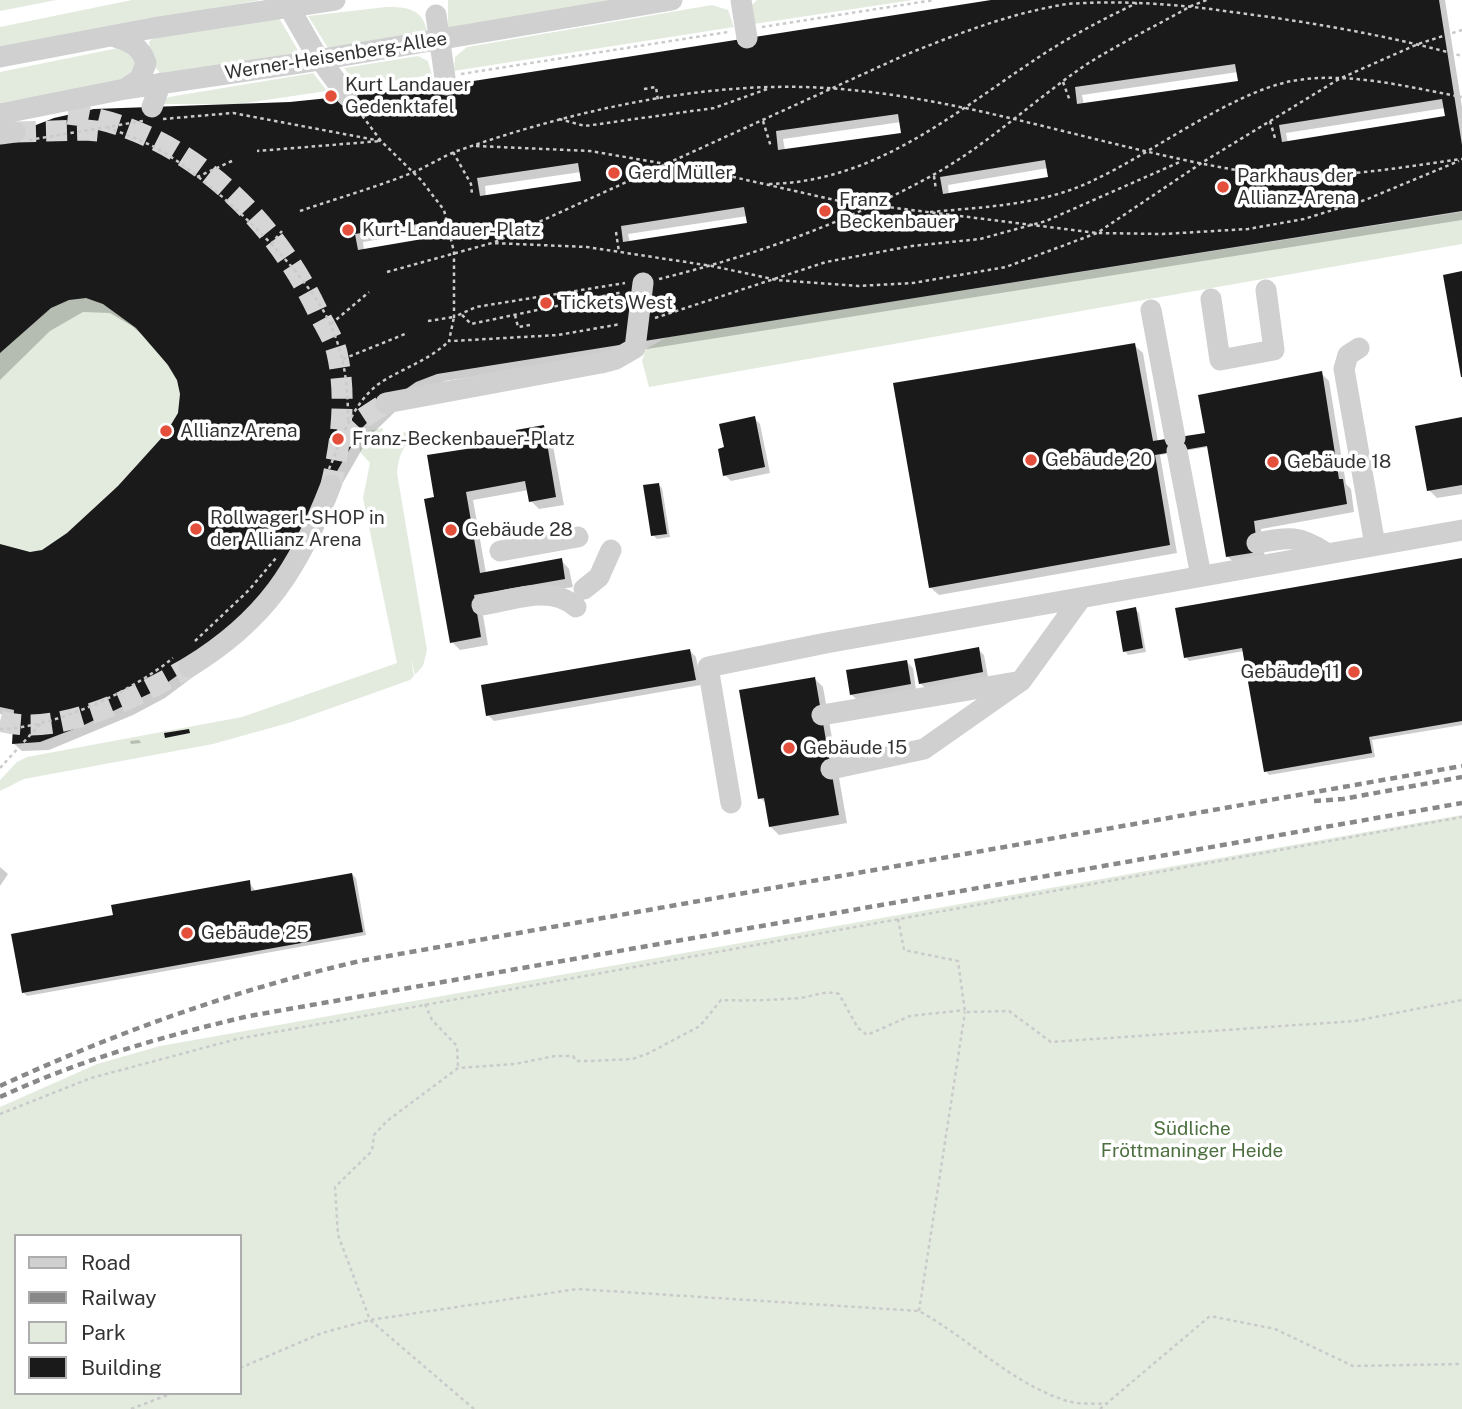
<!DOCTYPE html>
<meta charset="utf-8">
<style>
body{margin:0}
#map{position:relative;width:1462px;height:1409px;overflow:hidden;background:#fff;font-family:"Public Sans",sans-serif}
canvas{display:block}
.legend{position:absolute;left:14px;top:1234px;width:228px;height:161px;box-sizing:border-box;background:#fff;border:2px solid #adadad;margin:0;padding:9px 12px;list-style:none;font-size:21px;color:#333}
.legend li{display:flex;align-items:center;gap:14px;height:35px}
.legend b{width:35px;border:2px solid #adadad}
</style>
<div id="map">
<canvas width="1462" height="1409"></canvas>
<ul class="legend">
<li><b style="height:9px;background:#d0d0d0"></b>Road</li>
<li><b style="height:9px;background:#888"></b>Railway</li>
<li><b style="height:19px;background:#e3ebdf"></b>Park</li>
<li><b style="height:19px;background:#1a1a1a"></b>Building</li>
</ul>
</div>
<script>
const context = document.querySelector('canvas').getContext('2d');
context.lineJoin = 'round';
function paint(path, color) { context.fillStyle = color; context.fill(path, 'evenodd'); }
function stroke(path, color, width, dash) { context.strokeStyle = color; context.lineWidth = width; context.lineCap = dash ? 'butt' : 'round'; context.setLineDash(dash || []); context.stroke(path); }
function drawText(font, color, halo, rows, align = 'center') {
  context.font = font + ' "Public Sans",sans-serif'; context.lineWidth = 7; context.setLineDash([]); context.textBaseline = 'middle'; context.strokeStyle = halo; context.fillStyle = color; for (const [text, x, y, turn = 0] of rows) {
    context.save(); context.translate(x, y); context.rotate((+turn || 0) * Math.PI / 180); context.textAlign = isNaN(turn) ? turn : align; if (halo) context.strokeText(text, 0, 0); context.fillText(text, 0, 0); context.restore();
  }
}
paint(new Path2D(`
 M0 0H56L0 11Z
 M132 0H261L0 49V27Z
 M448 0H612L448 28Z
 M757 0H913L754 24 751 6Z
 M712 5 728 10 734 27 454 71 455 57 467 47Z
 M386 7C407 7 422 8 427 31L328 48 308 16Z
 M279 18 299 52 162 75 151 63 149 42 153 37Z
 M118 48 132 52 137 66 125 81 0 103V72Z
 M418 56 428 61 432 75 358 86 344 68Z
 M313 73 327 91 239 104H158L169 97Z
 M0 167 288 283 0 705Z
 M1462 212V244L649 387 642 361 646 349 667 337Z
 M383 428V433L377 438 420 429C405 443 399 452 397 473L427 650 423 666 415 675 411 658 414 676 410 680 292 722 213 744 24 779 0 791V780L17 762 27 757 242 717 397 663 363 498 370 463 360 452V442L366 431Z
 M1462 815V1409H0V1107L97 1064 160 1046ZM16 1236H240V1393H16Z`), '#e3ebdf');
paint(new Path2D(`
 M1002 0H1445L1462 107V220L445 381 403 404 369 437 278 596 218 658 165 698 133 715 49 750 22 751 13 743 15 717 0 714V545L30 554 43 552 91 515 167 434 180 414 181 387 157 348 132 326 110 313 83 312 50 331 0 380V142L290 104 435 89ZM1238 72 1240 82 1084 105 1082 95ZM1445 108 1447 118 1288 143 1286 133ZM901 122 903 134 785 150 783 139ZM1048 168 1050 179 949 195 948 185ZM581 172 583 182 486 197 485 186ZM748 216 749 224 630 243 628 234ZM440 229 442 237 364 250 363 242Z
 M1134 345 1143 353 1158 442 1206 435 1321 373 1329 381 1346 484 1351 489 1354 512 1261 529 1265 559 1236 564 1227 556 1208 447 1160 455 1177 553 939 595 930 587Z
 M754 418 760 424 770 473 731 481 725 475 726 449Z
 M1462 419V494L1437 498 1429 490Z
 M543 427 551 435 564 505 539 509 531 501 529 490 473 500 486 573 561 560 569 569 573 587 481 603 488 645 460 650 452 642 436 499Z
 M659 485 662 488 670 537 657 539 653 535Z
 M1462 560V725L1372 740 1375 757 1269 775 1266 771 1244 651 1189 661 1186 657Z
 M1135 609 1139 613 1146 652 1128 655 1125 651Z
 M978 649 984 655 988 677 926 689 920 683Z
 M690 651 696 657 701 685 494 721 488 715Z
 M907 662 913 668 916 690 857 700 851 694Z
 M815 679 823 687 847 823 779 835 770 826 767 804 760 798Z
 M139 740 141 743 131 744 130 741Z
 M0 867 8 874 0 886Z
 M352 874 356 878 366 935 27 996 23 992 116 917 249 882 256 892Z`), '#0003');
paint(new Path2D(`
 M991 0H1439L1462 145V211L437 374 416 382 386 403 362 428 270 587 189 667 157 690 82 726 40 742 12 744 14 710 0 707V544L30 552 42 550 67 533 118 486 166 433 178 413 180 394 177 380 168 365 136 328 103 304 86 298 69 300 51 308 0 353V139L54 118 94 109 290 102 435 87ZM1235 64 1238 81 1077 104 1075 87ZM1442 99 1445 116 1282 142 1279 125ZM898 114 901 133 778 150 776 131ZM1045 160 1048 177 943 194 940 177ZM578 163 581 181 480 196 477 178ZM744 207 747 223 623 242 621 226ZM437 221 440 236 358 250 355 234Z
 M1462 271V377H1461L1443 275Z
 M1135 343 1153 441 1205 433 1198 395 1322 371 1339 479H1343L1347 504 1254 521 1258 552 1226 557 1207 446 1155 455 1170 545 929 588 893 383Z
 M755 416 765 467 723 476 718 449 724 447 719 424Z
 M1462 417V485L1427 491 1415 426Z
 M544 425 556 497 529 502 525 481 466 492 480 573 562 558 565 579 474 595 481 637 450 643 424 499 434 497 427 455 518 441 516 430Z
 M659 483 667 534 651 536 643 485Z
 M1462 558V721L1369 737 1372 753 1264 772 1242 648 1184 658 1175 608Z
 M1136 607 1143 648 1123 652 1116 611Z
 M979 647 983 672 919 684 914 659Z
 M690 649 696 680 486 716 481 685Z
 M907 660 911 684 850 695 846 670Z
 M815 677 839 815 769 827 764 798 758 799 739 690Z
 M189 729 190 733 165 738 164 733Z
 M352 873 363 932 22 993 11 934 113 915 111 905 250 880 251 891Z`), '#1a1a1a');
stroke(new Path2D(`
 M68 114C178 126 271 213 317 310 323 323 334 339 337 353 347 396 341 443 331 485
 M15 132 86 130 107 132
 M342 440 363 418 386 403
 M0 721C59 738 139 696 189 667`), '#d6d6d6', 21, [21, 10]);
stroke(new Path2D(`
 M762 27 934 0
 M461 74 728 32
 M1063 82 1070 101
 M644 89 656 87 658 101
 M358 110 381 141 421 180 444 210 454 252V317L476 307 625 283
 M163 119 233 113 381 141 257 151
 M559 119 585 126 714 108 770 88
 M763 121 771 147
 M1270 121 1275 138
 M107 127C126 135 147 142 165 153 216 185 308 271 331 326 345 358 348 386 348 420
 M29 140 143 121
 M476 146 590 151 707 171 839 201 1097 233 1163 234 1248 229 1304 219 1365 200 1459 161
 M453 152 471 184 472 194
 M934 176 936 190
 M197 177 232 161
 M769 184C875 182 954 113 1039 57 1071 36 1103 19 1137 3
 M300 211C338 198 377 187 414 172 428 166 442 157 457 151 554 117 668 89 772 87 933 83 1085 145 1242 171 1315 183 1389 169 1462 159
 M930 212C985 207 1042 205 1092 181 1153 153 1230 93 1292 81 1347 71 1408 87 1462 97
 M616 232 619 252
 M495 242 905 55C957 34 1011 13 1067 4 1121 0 1178 4 1232 12 1310 22 1386 35 1462 56
 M271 244 282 231
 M387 272 492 243 587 247 712 266 777 280 858 286 913 283 1006 267 1097 233 1203 162 1339 79 1418 44 1462 30
 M659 279C753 256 848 222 933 175 987 145 1033 101 1084 66 1118 44 1156 26 1191 6L1207 0
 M462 315 471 324 623 292
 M515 315 518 327 530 325
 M655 318 826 262 912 246 980 239 1046 221 1182 161
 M428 321 454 317 449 341H452L558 335 621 324
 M331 324 369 292
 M343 359 405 334
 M329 469C342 438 353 400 383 381 406 367 429 360 449 341
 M195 641 249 590 276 558
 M0 729C55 728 131 692 173 658
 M0 768 43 721
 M898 919 904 950 958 961 965 1012 1009 1011 1051 1042 1355 1021 1462 1000
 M425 1004 432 1020 457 1046 458 1067
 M0 1114 91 1078 237 1039 1462 817
 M919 1311 965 1012
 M240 1368 322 1333 370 1320 577 1289 919 1311C968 1338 1010 1382 1064 1400 1077 1405 1094 1403 1108 1404
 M131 1409 173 1393
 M474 1409 370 1320 338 1235 335 1187 372 1151 374 1135 387 1121 458 1068 515 1064 555 1056H573L576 1061H591L632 1059 647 1054 700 1026 721 1000C747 1001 773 1000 800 998 815 996 825 990 839 994L858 1028 867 1035 910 1016 965 1010
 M1100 1409 1210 1316 1275 1329 1353 1366 1462 1364`), '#cacaca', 2.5, [3.5, 3.5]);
stroke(new Path2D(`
 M112 36C129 41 141 46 146 63L140 79 125 89
 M0 57 153 28 335 0
 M152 107 161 83
 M0 114 125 89 300 63 672 0
 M0 134 15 132
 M1211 299 1220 360 1274 350 1266 290
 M1151 310 1175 438
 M1359 348 1348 355 1344 369 1375 545
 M386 403 601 363 616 359 635 348 643 283
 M1177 451 1201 576
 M1257 543C1289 537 1299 535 1326 553
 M500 551 578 537
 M584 589 599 577 611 550
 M482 605C513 600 551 584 576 607
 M189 667C266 620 299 568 331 485
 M822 715 1016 682
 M831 769 924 749 1021 681 1081 598
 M731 803 708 667 826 643 1462 530`), '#d0d0d0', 21);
stroke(new Path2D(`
 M1314 801 1343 799 1462 777
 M0 1086C117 1032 235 990 360 961L1462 766
 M0 1097C80 1060 164 1036 249 1016L1462 803`), '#888', 4.5, [7, 5]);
stroke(new Path2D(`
 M285 0 314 51 347 96
 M741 0 747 38
 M436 15 446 85`), '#d0d0d0', 21);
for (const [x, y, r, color] of [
 [331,96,7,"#e34f3b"],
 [614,173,7,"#e34f3b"],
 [1223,187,7,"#e34f3b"],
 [825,211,7,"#e34f3b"],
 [348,230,7,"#e34f3b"],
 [546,303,7,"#e34f3b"],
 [166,431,7,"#e34f3b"],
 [338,439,7,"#e34f3b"],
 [1031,460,7,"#e34f3b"],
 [1273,462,7,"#e34f3b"],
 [196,529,7,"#e34f3b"],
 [451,530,7,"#e34f3b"],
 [1354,672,7,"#e34f3b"],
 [789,748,7,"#e34f3b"],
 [187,933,7,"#e34f3b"]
]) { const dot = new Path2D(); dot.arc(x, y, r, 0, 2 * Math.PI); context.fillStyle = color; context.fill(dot); stroke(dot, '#fff', 2.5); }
drawText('19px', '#333', '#fff', [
 ["Werner-Heisenberg-Allee",336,56,-9]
]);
drawText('19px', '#333', '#fff', [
 ["Kurt Landauer",345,85],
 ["Gedenktafel",345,107],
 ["Gerd Müller",628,173],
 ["Parkhaus der",1237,176],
 ["Allianz-Arena",1237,198],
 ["Franz",839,200],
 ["Beckenbauer",839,222],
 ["Kurt-Landauer-Platz",362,230],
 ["Tickets West",560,303],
 ["Allianz Arena",180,431],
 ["Franz-Beckenbauer-Platz",352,439],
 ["Gebäude 20",1045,460],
 ["Gebäude 18",1287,462],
 ["Rollwagerl-SHOP in",210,518],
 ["der Allianz Arena",210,540],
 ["Gebäude 28",465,530],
 ["Gebäude 11",1340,672,"right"],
 ["Gebäude 15",803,748],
 ["Gebäude 25",201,933]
], 'left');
drawText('19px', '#4c6f3f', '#fff', [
 ["Südliche",1192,1129],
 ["Fröttmaninger Heide",1192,1151]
]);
</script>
